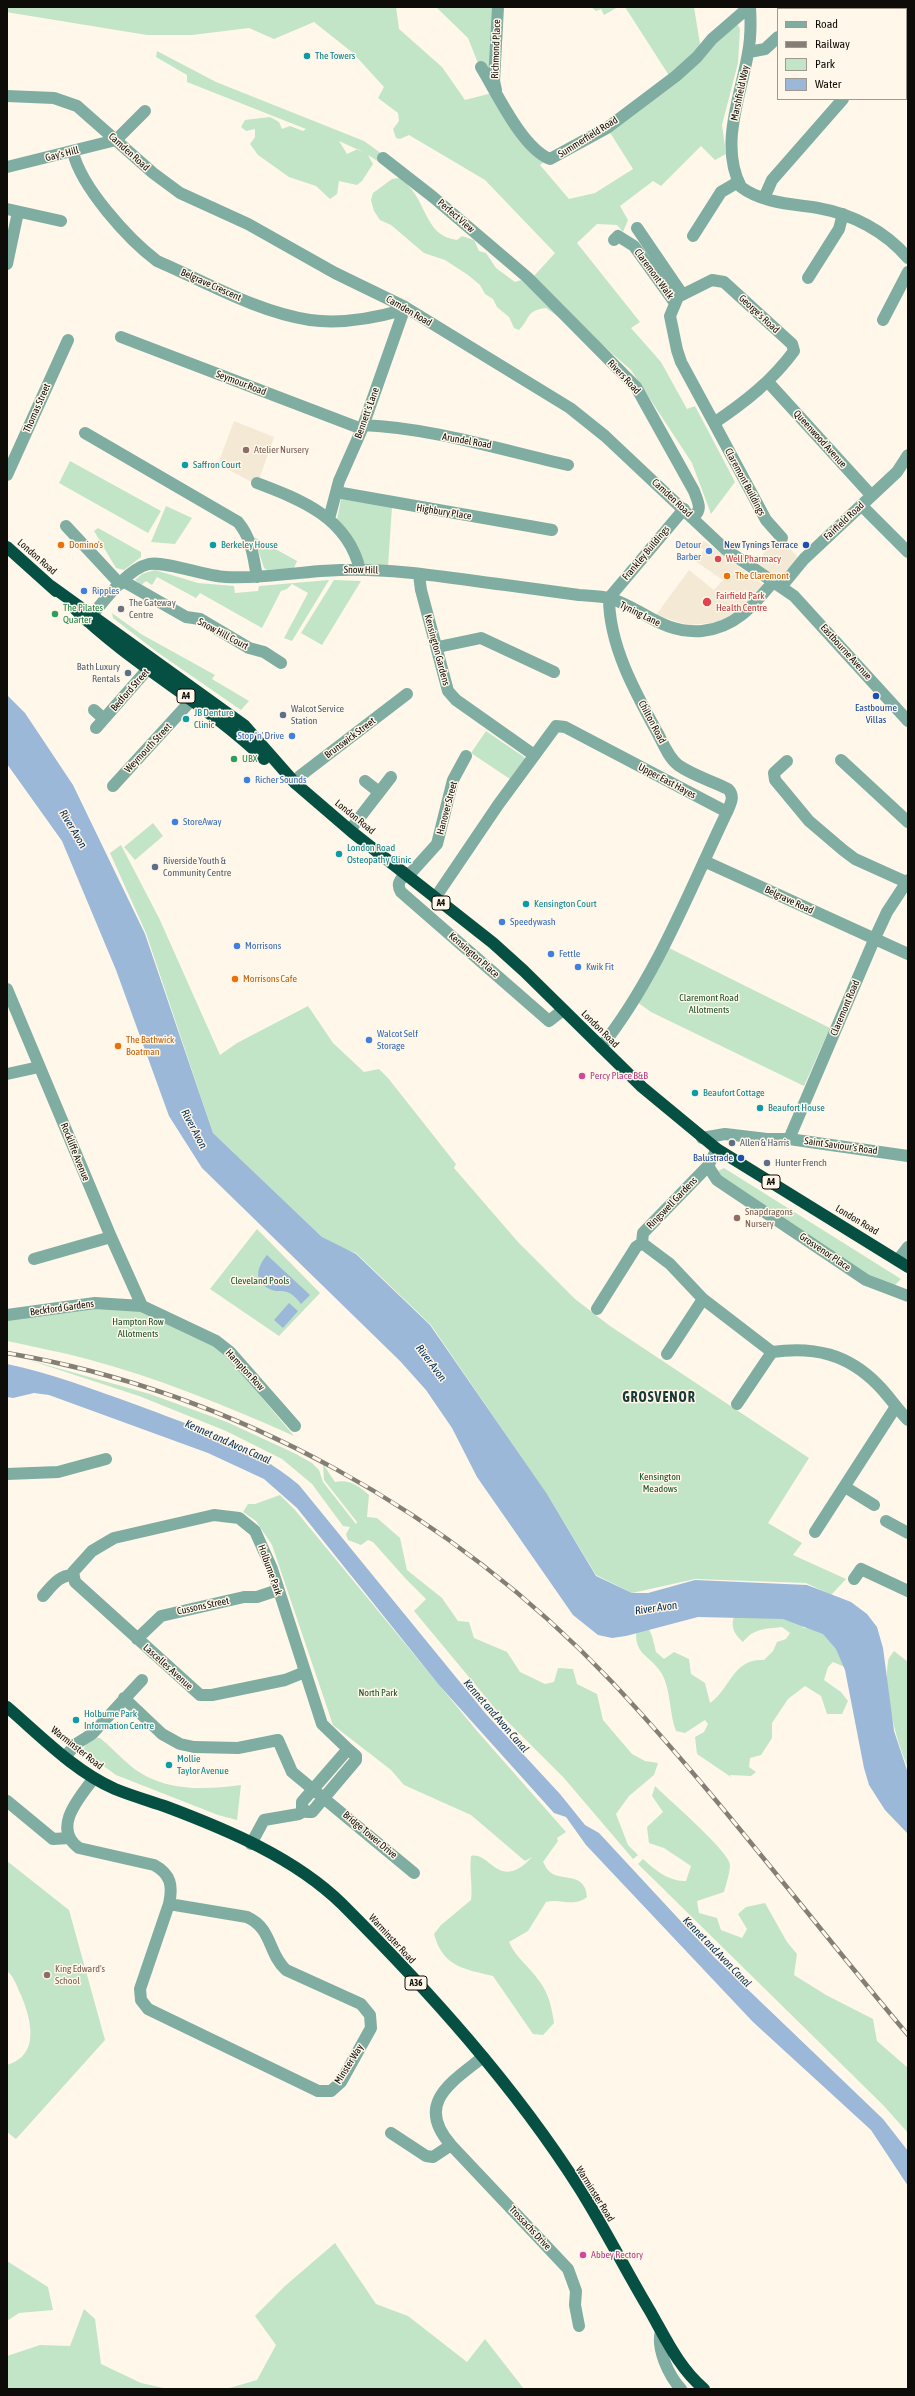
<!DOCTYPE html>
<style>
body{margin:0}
#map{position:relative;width:915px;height:2396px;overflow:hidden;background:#fff7e9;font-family:"Asap Condensed",sans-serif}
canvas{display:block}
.frame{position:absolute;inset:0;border:8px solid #0e0c08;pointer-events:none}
.legend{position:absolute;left:777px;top:8px;width:130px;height:92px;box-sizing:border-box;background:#fff7e9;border:1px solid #9f998f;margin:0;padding:5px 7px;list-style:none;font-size:12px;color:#0e0c08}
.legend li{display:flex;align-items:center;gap:8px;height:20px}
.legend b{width:20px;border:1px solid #9f998f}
</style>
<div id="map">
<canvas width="915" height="2396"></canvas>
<div class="frame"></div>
<ul class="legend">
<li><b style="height:5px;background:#7fada1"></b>Road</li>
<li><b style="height:5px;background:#847f76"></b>Railway</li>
<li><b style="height:11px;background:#c2e5c7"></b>Park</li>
<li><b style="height:11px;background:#9bb8d8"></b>Water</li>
</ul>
</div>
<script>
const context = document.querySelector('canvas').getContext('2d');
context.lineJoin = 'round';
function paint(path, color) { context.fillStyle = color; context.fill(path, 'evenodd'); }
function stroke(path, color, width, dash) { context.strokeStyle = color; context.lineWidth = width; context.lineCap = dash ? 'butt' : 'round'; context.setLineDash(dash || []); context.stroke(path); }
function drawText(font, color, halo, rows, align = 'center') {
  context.font = font + ' "Asap Condensed",sans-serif'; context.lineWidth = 3; context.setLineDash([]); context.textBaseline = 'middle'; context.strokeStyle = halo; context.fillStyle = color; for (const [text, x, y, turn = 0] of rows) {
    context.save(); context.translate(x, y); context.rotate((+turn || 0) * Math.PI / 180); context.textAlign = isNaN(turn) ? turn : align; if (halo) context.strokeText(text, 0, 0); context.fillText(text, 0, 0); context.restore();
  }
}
paint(new Path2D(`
 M234 421 274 437 257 485 218 464Z
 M778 537 799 558 778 579 754 564Z
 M704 541 765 586 736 614 734 613 729 619 726 617 723 622 688 625 656 615 689 570 714 590 723 580 695 561 704 550 699 546Z`), '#f4e9d5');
paint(new Path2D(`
 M7 7H396L399 29 442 67 465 100 492 93 545 161 540 165 569 199 595 193 633 169 609 131 732 27 738 25 740 29 738 63 722 125 726 154 715 160 701 146 661 186 653 181 620 206 628 220 623 232 617 225 597 224 577 243 640 322 631 328 661 362 687 409 695 406 735 482 711 514 692 463 631 370 591 335 581 333 546 308C525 311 531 318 519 330L514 328 509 317 497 307 493 299 485 294 480 285 468 275 445 260 424 253 391 225 380 220 374 211 371 200 373 193 392 179 399 178C428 196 422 236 457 240L462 236 474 240 479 251 486 253 496 268 515 282 534 276 555 253 485 180 409 135 400 139 396 138 393 129 399 121 398 113 378 98 384 87 353 53 314 22 274 39 249 28 192 35H147L12 13 7 12Z
 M436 7H494L491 71 480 68 468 38Z
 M591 7H618L604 15 601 9 596 11Z
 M625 7H694L700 44 693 57 670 77Z
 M157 51 216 82 364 141 382 154 379 162 368 155 373 164 362 181 357 185 339 181 337 194 330 199 316 186 289 177 258 155 250 144 255 137V129L246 131 241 127 245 120 270 117 279 122 282 129 290 126 303 131 306 129 187 82V75L156 57ZM339 141 363 152 358 149 347 154Z
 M70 461 161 511 148 533 59 483Z
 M341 499 392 507 388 566 364 564 337 520Z
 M166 506 192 518 175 544 151 542Z
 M98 528 141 552V557L124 570 116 568 94 531Z
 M254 537 297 561 294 568 267 570 264 568Z
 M155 570 198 583 234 586 235 593 258 591 259 586 329 580 292 641 284 638 308 593 292 584 287 589 281 591 262 628 200 593 196 598 157 577 152 585 146 581 141 585 135 580 142 574Z
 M334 580 361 581 322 645 301 633Z
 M112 613 141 634 215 675 212 679 249 701 241 710 157 652 113 618Z
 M486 731 524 757 525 759 513 781 471 753Z
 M153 823 163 836 135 860 124 847Z
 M121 845 159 918 220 1055 237 1043 308 1006 333 1043 364 1072 379 1069 388 1078 456 1164 454 1168 518 1242 575 1299 610 1326 809 1458 768 1523 802 1543 793 1555 846 1579 831 1595 806 1583 695 1579 632 1593 596 1575 550 1499 431 1325 356 1253 340 1248 322 1237 213 1133 146 933 110 853Z
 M667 947 830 1028 804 1086 651 1012 637 1002Z
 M724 1168 901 1279 894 1286 881 1284 722 1178 718 1171Z
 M257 1229 320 1293 279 1336 210 1289Z
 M95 1308 140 1310 220 1348 294 1436C227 1406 158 1378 87 1359 61 1352 34 1347 7 1341V1318Z
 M29 1360 150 1394 227 1422 294 1453 312 1463 319 1470 323 1482 356 1524 357 1522 324 1480 323 1464 335 1482C349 1479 359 1486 369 1495L367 1517 377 1518 400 1538 407 1570 442 1598 458 1621 469 1622 474 1638 507 1652 520 1672 545 1684 554 1682 558 1668 573 1669 577 1684 597 1694 603 1720 632 1754 645 1761 658 1763 654 1775 629 1796 616 1814 628 1845 638 1855 633 1859 564 1778 498 1712 414 1611 426 1599 405 1578 373 1542 368 1540 361 1545 348 1540 346 1534 350 1527 343 1526 312 1484 282 1459 226 1431 139 1396Z
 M280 1495 295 1510 477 1731 566 1832 557 1838 558 1841 543 1862C545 1865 547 1870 550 1872 562 1882 585 1871 587 1897 573 1908 561 1898 546 1902L528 1931 509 1942C516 1958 530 1967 540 1982 549 1994 552 2009 554 2023L543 2035 533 2034 493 1976C464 1969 443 1967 434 1934L441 1925 471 1900C473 1885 469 1873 471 1856 490 1851 499 1893 532 1857L525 1861 471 1815 404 1785 391 1770 333 1725 272 1545 256 1521 243 1512 248 1504H255Z
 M735 1613 797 1617 804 1628C830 1627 836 1649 847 1668L833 1662 828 1667 824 1680 841 1692 848 1701 842 1714H827L821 1696 805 1686 788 1699 772 1723V1738L761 1755 750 1758 749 1767 756 1772 751 1776 730 1775 731 1777 697 1754 695 1737 704 1732 708 1724 705 1720 685 1733 676 1731C669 1713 671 1690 662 1674 649 1653 632 1656 637 1625L646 1623 652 1636 656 1652 664 1659 674 1652 689 1659 691 1674 705 1683 710 1703C731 1688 733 1658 764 1660L773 1651 777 1642 786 1639 790 1633 782 1627C765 1629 754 1628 743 1642 733 1633 730 1626 735 1613Z
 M894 1651 908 1662V1768C896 1740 883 1692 888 1662 888 1658 892 1654 894 1651Z
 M97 1738H100C111 1747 121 1758 132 1767 164 1792 204 1790 241 1785L237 1820 218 1815 116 1775 82 1751 87 1743Z
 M655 1786C668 1799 730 1852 730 1865 730 1873 726 1884 724 1892L697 1901 699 1913 717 1918 721 1930 742 1938 747 1929 738 1914 746 1907 765 1903 787 1942 797 1954 794 1975 826 1995 873 2019 877 2041 908 2068V2133L884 2106 638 1864 643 1859C655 1870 669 1882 686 1881L691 1866 664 1848 649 1843 647 1827 663 1812 652 1796Z
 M7 1861 69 1910 105 2040 16 2139 7 2132V2065C41 2055 31 2019 21 1995 17 1987 14 1976 7 1971Z
 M335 2243 376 2304 408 2316 467 2362 485 2339 524 2389H226L257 2380 276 2345 255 2316 285 2286Z
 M7 2261 48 2287 53 2310 19 2313 7 2321Z
 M84 2309 95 2319 101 2364 141 2383 168 2389H7V2356L40 2345 70 2346Z`), '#c2e5c7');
paint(new Path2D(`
 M7 695 25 713 73 785 145 934 213 1133 322 1237 356 1254 430 1325 547 1494 596 1576 632 1593H648L695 1580 807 1585 851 1602 867 1614 877 1627 883 1648 894 1731 908 1773V1834L885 1810 869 1785 864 1768 845 1670 836 1649 823 1634 783 1619 698 1617 626 1636 612 1638 598 1635 573 1615 477 1477 452 1428 426 1390 400 1361 202 1168 169 1116 116 970 62 841 7 764Z
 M267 1255 310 1295 301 1304C298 1300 292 1293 287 1292 282 1290 277 1292 272 1290 252 1282 257 1267 267 1255Z
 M289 1303 298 1311 283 1328 274 1320Z
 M7 1364C51 1373 92 1389 134 1404 192 1426 251 1444 299 1485L486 1714 560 1794 585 1825 599 1833 715 1958 883 2119 908 2151V2186L871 2130 753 2022 586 1845 566 1817 554 1813 439 1685 297 1508 264 1479 208 1453 49 1395 34 1393 13 1398 7 1397Z`), '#9bb8d8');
stroke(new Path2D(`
 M750 7C751 23 751 38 748 53 741 96 719 145 741 187 762 203 792 204 818 208 852 214 885 231 908 258
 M895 7 897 9
 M807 9 809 7
 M906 22 908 25
 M906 42 908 41
 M749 52 765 49 778 37
 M481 67C497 93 522 148 550 159L607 128 676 76 697 57 712 39 749 7
 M496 90 494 81 498 7
 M7 96 54 98 77 106 153 173 180 193 248 224 335 273 405 307 570 408 605 436 725 549 794 596 908 721
 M73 152C81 187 128 239 157 261 206 282 257 312 310 320 339 324 375 318 403 310
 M383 158 433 197 527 277 636 387 694 491C698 502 703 510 693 517
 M7 167 116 140 145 111
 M764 198 772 180 843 99
 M7 209 61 221
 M637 228 682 294
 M693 236 721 192 738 182
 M614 240 618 236 634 246 675 303
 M7 264 18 212
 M808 278 839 229 843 214
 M712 280 724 282 792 344 794 351C772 381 745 402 714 423L681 362 677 350 670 316 678 297Z
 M883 320 908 272
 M121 337 362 429
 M768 382 871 495
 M714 423 766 520 782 538
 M363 425C433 428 501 450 568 465
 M85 433 238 522C252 539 253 556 257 577
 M7 475 68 340
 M257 483C302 500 348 518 360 570
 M336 492 552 530
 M862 506 908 552
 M329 519 339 481 362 429 405 307
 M66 526 120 584
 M419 575 421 590 448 691 456 700 534 755
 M123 581 186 617 200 619 249 648 264 652 281 663
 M781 587 804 559 897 472 908 455
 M609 598C609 645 635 692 657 732 663 743 668 757 678 765 692 775 712 781 728 789 735 796 731 803 727 812
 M609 598 684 509
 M87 621C102 604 126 569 149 564 167 561 204 576 226 577 264 579 302 571 340 570 398 568 456 579 513 586 535 589 557 592 579 595 589 596 600 596 609 598 643 608 661 634 702 631 735 628 753 606 773 582
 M438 647 481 638 554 672
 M94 710 104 719
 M96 728 154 662
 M841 760 908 822
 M787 761 774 773 775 780 809 821 843 850 855 859 906 882
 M365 781 379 792
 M295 783 300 776 407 694
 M113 786 198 693
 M350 830 391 777
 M704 861 908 954
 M406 873C400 880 396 884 401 892L549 1021 563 1010
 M409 875 437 844 453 780 466 756
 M435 898 498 805 556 726 565 727 727 812C689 891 656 978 601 1047
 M7 989 111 1237 142 1306
 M7 1074 39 1067
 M702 1138 725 1134 767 1139H789L908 1156
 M789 1139 874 940 887 912 908 880
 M717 1149 708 1166 717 1180 866 1280 908 1296
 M642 1243 670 1264 703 1299 772 1352C814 1346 848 1354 878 1385 889 1396 897 1409 908 1420
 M642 1243 643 1233 708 1166
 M34 1259 111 1237
 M898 1260 908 1247
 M597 1309 636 1247 642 1243
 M7 1315 95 1303 142 1306 216 1341 230 1352 295 1426
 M667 1354 703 1299
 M737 1404 772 1352
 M7 1474 58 1472 106 1459
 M845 1487 874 1505
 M886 1521 908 1533
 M815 1532 895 1408
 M854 1579 861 1569 908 1591
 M43 1596C52 1586 59 1575 73 1575
 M137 1639 161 1616 244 1597H257L278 1590
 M305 1672 285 1680 212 1695H200L75 1582 73 1572 92 1551 114 1538 214 1515 239 1518 255 1531 272 1569 322 1724 348 1749
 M124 1698 162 1734 180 1744 194 1747 238 1748 278 1740 292 1772 414 1873
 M348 1749 356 1756V1760L312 1812H307L302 1808V1802Z
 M65 1757 76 1744 92 1734 142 1680
 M94 1778C80 1797 51 1828 79 1848L154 1865C171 1874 173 1886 169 1904L247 1917C273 1929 267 1952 286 1970L361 2004 370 2015 371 2028 341 2082 331 2091H318L148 2009 141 2000 140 1989 169 1904
 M7 1801 53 1839 69 1838
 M251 1844 264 1820 299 1814 305 1810
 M483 2057C452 2082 414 2103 451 2145L568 2269 576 2291 575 2305 579 2326
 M391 2133 426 2156 433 2157 451 2145
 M661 2331C656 2349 669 2376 681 2389`), '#7fada1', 12);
stroke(new Path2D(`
 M7 547 56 591
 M51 586 244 725 295 783 352 832 493 943 524 971 642 1087 717 1149 908 1267
 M75 609C133 666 206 703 264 759
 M7 1707C41 1736 74 1771 115 1789 132 1796 150 1801 167 1807 228 1830 295 1858 342 1904 429 1991 514 2085 580 2189 605 2229 626 2271 650 2311 666 2339 679 2368 704 2389`), '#055043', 12);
const rail = new Path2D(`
 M7 1353C236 1392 453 1514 612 1682 717 1794 809 1918 908 2035`);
stroke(rail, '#847f76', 4.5);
stroke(rail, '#fff7e9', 3, [9]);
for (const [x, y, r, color] of [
 [307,56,4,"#0f9aa8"],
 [246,450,4,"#8d6e63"],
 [185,465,4,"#0f9aa8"],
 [61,545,4,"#e8710a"],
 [213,545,4,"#0f9aa8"],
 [806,545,4,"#1a4fb4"],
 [709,551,4,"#3f7fe0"],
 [718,559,4,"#e0444e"],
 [727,576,4,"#e8710a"],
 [84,591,4,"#3f7fe0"],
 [707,602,5,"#e0444e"],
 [121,609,4,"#6b7280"],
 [55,614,4,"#2e9e5b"],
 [128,673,4,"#5c6f8a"],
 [876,696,4,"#1a4fb4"],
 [283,715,4,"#5c6f8a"],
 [186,719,4,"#0f9aa8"],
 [292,736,4,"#3f7fe0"],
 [234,759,4,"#2e9e5b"],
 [247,780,4,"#3f7fe0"],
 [175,822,4,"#3f7fe0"],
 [339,854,4,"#0f9aa8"],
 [155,867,4,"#5c6f8a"],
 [526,904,4,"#0f9aa8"],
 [502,922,4,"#3f7fe0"],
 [237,946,4,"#3f7fe0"],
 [551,954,4,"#3f7fe0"],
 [578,967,4,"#3f7fe0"],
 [235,979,4,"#e8710a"],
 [369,1040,4,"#3f7fe0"],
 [118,1046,4,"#e8710a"],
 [582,1076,4,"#d1479c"],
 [695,1093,4,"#0f9aa8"],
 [760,1108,4,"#0f9aa8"],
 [732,1143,4,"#5c6f8a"],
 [741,1158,4,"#1a4fb4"],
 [767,1163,4,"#5c6f8a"],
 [737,1218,4,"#8d6e63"],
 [76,1720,4,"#0f9aa8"],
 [169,1765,4,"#0f9aa8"],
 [47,1975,4,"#8d6e63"],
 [583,2255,4,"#d1479c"]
]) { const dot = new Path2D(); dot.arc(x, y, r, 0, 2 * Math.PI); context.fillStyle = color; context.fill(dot); stroke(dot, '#fff7e9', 1.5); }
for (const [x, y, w] of [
 [186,696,18],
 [441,903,18],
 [771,1182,18],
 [416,1983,22]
]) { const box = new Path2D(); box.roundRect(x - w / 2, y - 7, w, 14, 3); context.fillStyle = '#fff7e9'; context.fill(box); stroke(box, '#0e0c08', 1); }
drawText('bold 9px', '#0e0c08', null, [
 ["A4",186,696],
 ["A4",441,903],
 ["A4",771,1182],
 ["A36",416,1983]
]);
drawText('10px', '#0e0c08', '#fff7e9', [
 ["Richmond Place",496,49,-88],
 ["Marshfield Way",740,93,-78],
 ["Summerfield Road",588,137,-32],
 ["Camden Road",129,152,42],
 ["Gay's Hill",62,154,-14],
 ["Perfect View",456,216,41],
 ["Claremont Walk",654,274,54],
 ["Belgrave Crescent",211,285,24],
 ["Camden Road",409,311,30],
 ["George's Road",759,314,43],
 ["Rivers Road",624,377,47],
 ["Seymour Road",241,383,21],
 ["Thomas Street",37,408,-66],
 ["Bennett's Lane",367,413,-70],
 ["Queenwood Avenue",820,439,48],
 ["Arundel Road",467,441,10],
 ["Claremont Buildings",745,482,62],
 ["Camden Road",672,498,43],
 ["Highbury Place",444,512,9],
 ["Fairfield Road",844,521,-43],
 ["Frankley Buildings",646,553,-50],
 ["London Road",37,557,41],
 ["Snow Hill",361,570,1],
 ["Tyning Lane",640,614,26],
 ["Snow Hill Court",223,634,28],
 ["Kensington Gardens",437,650,75],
 ["Eastbourne Avenue",846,652,48],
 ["Bedford Street",130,690,-49],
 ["Chilton Road",652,722,62],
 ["Brunswick Street",350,738,-37],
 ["Weymouth Street",148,748,-47],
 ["Upper East Hayes",667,781,28],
 ["Hanover Street",447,808,-75],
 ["London Road",355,817,39],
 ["Belgrave Road",789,900,25],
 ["Kensington Place",474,955,41],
 ["Claremont Road",845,1008,-67],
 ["London Road",600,1029,45],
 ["Saint Saviour's Road",841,1146,8],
 ["Rockliffe Avenue",75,1152,68],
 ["Ringswell Gardens",672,1203,-46],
 ["London Road",857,1220,31],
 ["Grosvenor Place",825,1252,34],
 ["Beckford Gardens",62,1308,-8],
 ["Hampton Row",245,1370,47],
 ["Holburne Park",270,1570,70],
 ["Cussons Street",203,1606,-12],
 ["Lascelles Avenue",168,1667,42],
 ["Warminster Road",77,1748,38],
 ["Bridge Tower Drive",370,1835,40],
 ["Warminster Road",392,1939,47],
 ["Minster Way",349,2064,-58],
 ["Warminster Road",595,2194,58],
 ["Trossachs Drive",530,2228,47]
]);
drawText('10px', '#0d838f', '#fff7e9', [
 ["The Towers",315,56],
 ["Saffron Court",193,465],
 ["Berkeley House",221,545],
 ["JB Denture",194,713],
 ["Clinic",194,725],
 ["London Road",347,848],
 ["Osteopathy Clinic",347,860],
 ["Kensington Court",534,904],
 ["Beaufort Cottage",703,1093],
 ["Beaufort House",768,1108],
 ["Holburne Park",84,1714],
 ["Information Centre",84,1726],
 ["Mollie",177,1759],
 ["Taylor Avenue",177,1771]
], 'left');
drawText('10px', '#785e54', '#fff7e9', [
 ["Atelier Nursery",254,450],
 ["Snapdragons",745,1212],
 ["Nursery",745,1224],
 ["King Edward's",55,1969],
 ["School",55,1981]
], 'left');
drawText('10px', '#c56008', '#fff7e9', [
 ["Domino's",69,545],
 ["The Claremont",735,576],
 ["Morrisons Cafe",243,979],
 ["The Bathwick",126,1040],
 ["Boatman",126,1052]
], 'left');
drawText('10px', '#366cbe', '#fff7e9', [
 ["Detour",701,545,"right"],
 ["Barber",701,557,"right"],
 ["Ripples",92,591],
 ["Stop 'n' Drive",284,736,"right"],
 ["Richer Sounds",255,780],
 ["StoreAway",183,822],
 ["Speedywash",510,922],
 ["Morrisons",245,946],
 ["Fettle",559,954],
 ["Kwik Fit",586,967],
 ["Walcot Self",377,1034],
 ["Storage",377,1046]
], 'left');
drawText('10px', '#164399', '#fff7e9', [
 ["New Tynings Terrace",798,545],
 ["Eastbourne",876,708,"center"],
 ["Villas",876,720,"center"],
 ["Balustrade",733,1158]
], 'right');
drawText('10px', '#be3a42', '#fff7e9', [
 ["Well Pharmacy",726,559],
 ["Fairfield Park",716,596],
 ["Health Centre",716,608]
], 'left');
drawText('10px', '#5b616d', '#fff7e9', [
 ["The Gateway",129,603],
 ["Centre",129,615]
], 'left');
drawText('10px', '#27864d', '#fff7e9', [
 ["The Pilates",63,608],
 ["Quarter",63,620],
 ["UBX",242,759]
], 'left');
drawText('10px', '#4e5e75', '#fff7e9', [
 ["Bath Luxury",120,667,"right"],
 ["Rentals",120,679,"right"],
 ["Walcot Service",291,709],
 ["Station",291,721],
 ["Riverside Youth &",163,861],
 ["Community Centre",163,873],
 ["Allen & Harris",740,1143],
 ["Hunter French",775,1163]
], 'left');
drawText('10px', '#194f28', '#fff7e9', [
 ["Claremont Road",709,998],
 ["Allotments",709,1010],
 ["Cleveland Pools",260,1281],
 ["Hampton Row",138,1322],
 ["Allotments",138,1334],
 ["Kensington",660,1477],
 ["Meadows",660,1489],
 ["North Park",378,1693]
]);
drawText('10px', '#b23c85', '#fff7e9', [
 ["Percy Place B&B",590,1076],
 ["Abbey Rectory",591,2255]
], 'left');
drawText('italic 11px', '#002b53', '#fff7e9', [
 ["River Avon",73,829,59],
 ["River Avon",194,1129,62],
 ["River Avon",431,1363,53],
 ["Kennet and Avon Canal",228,1442,24],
 ["River Avon",656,1608,-8],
 ["Kennet and Avon Canal",496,1716,49],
 ["Kennet and Avon Canal",717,1952,46]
]);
context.letterSpacing = '1px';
drawText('bold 14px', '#183935', '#fff7e9', [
 ["GROSVENOR",659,1398]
]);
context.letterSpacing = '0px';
</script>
